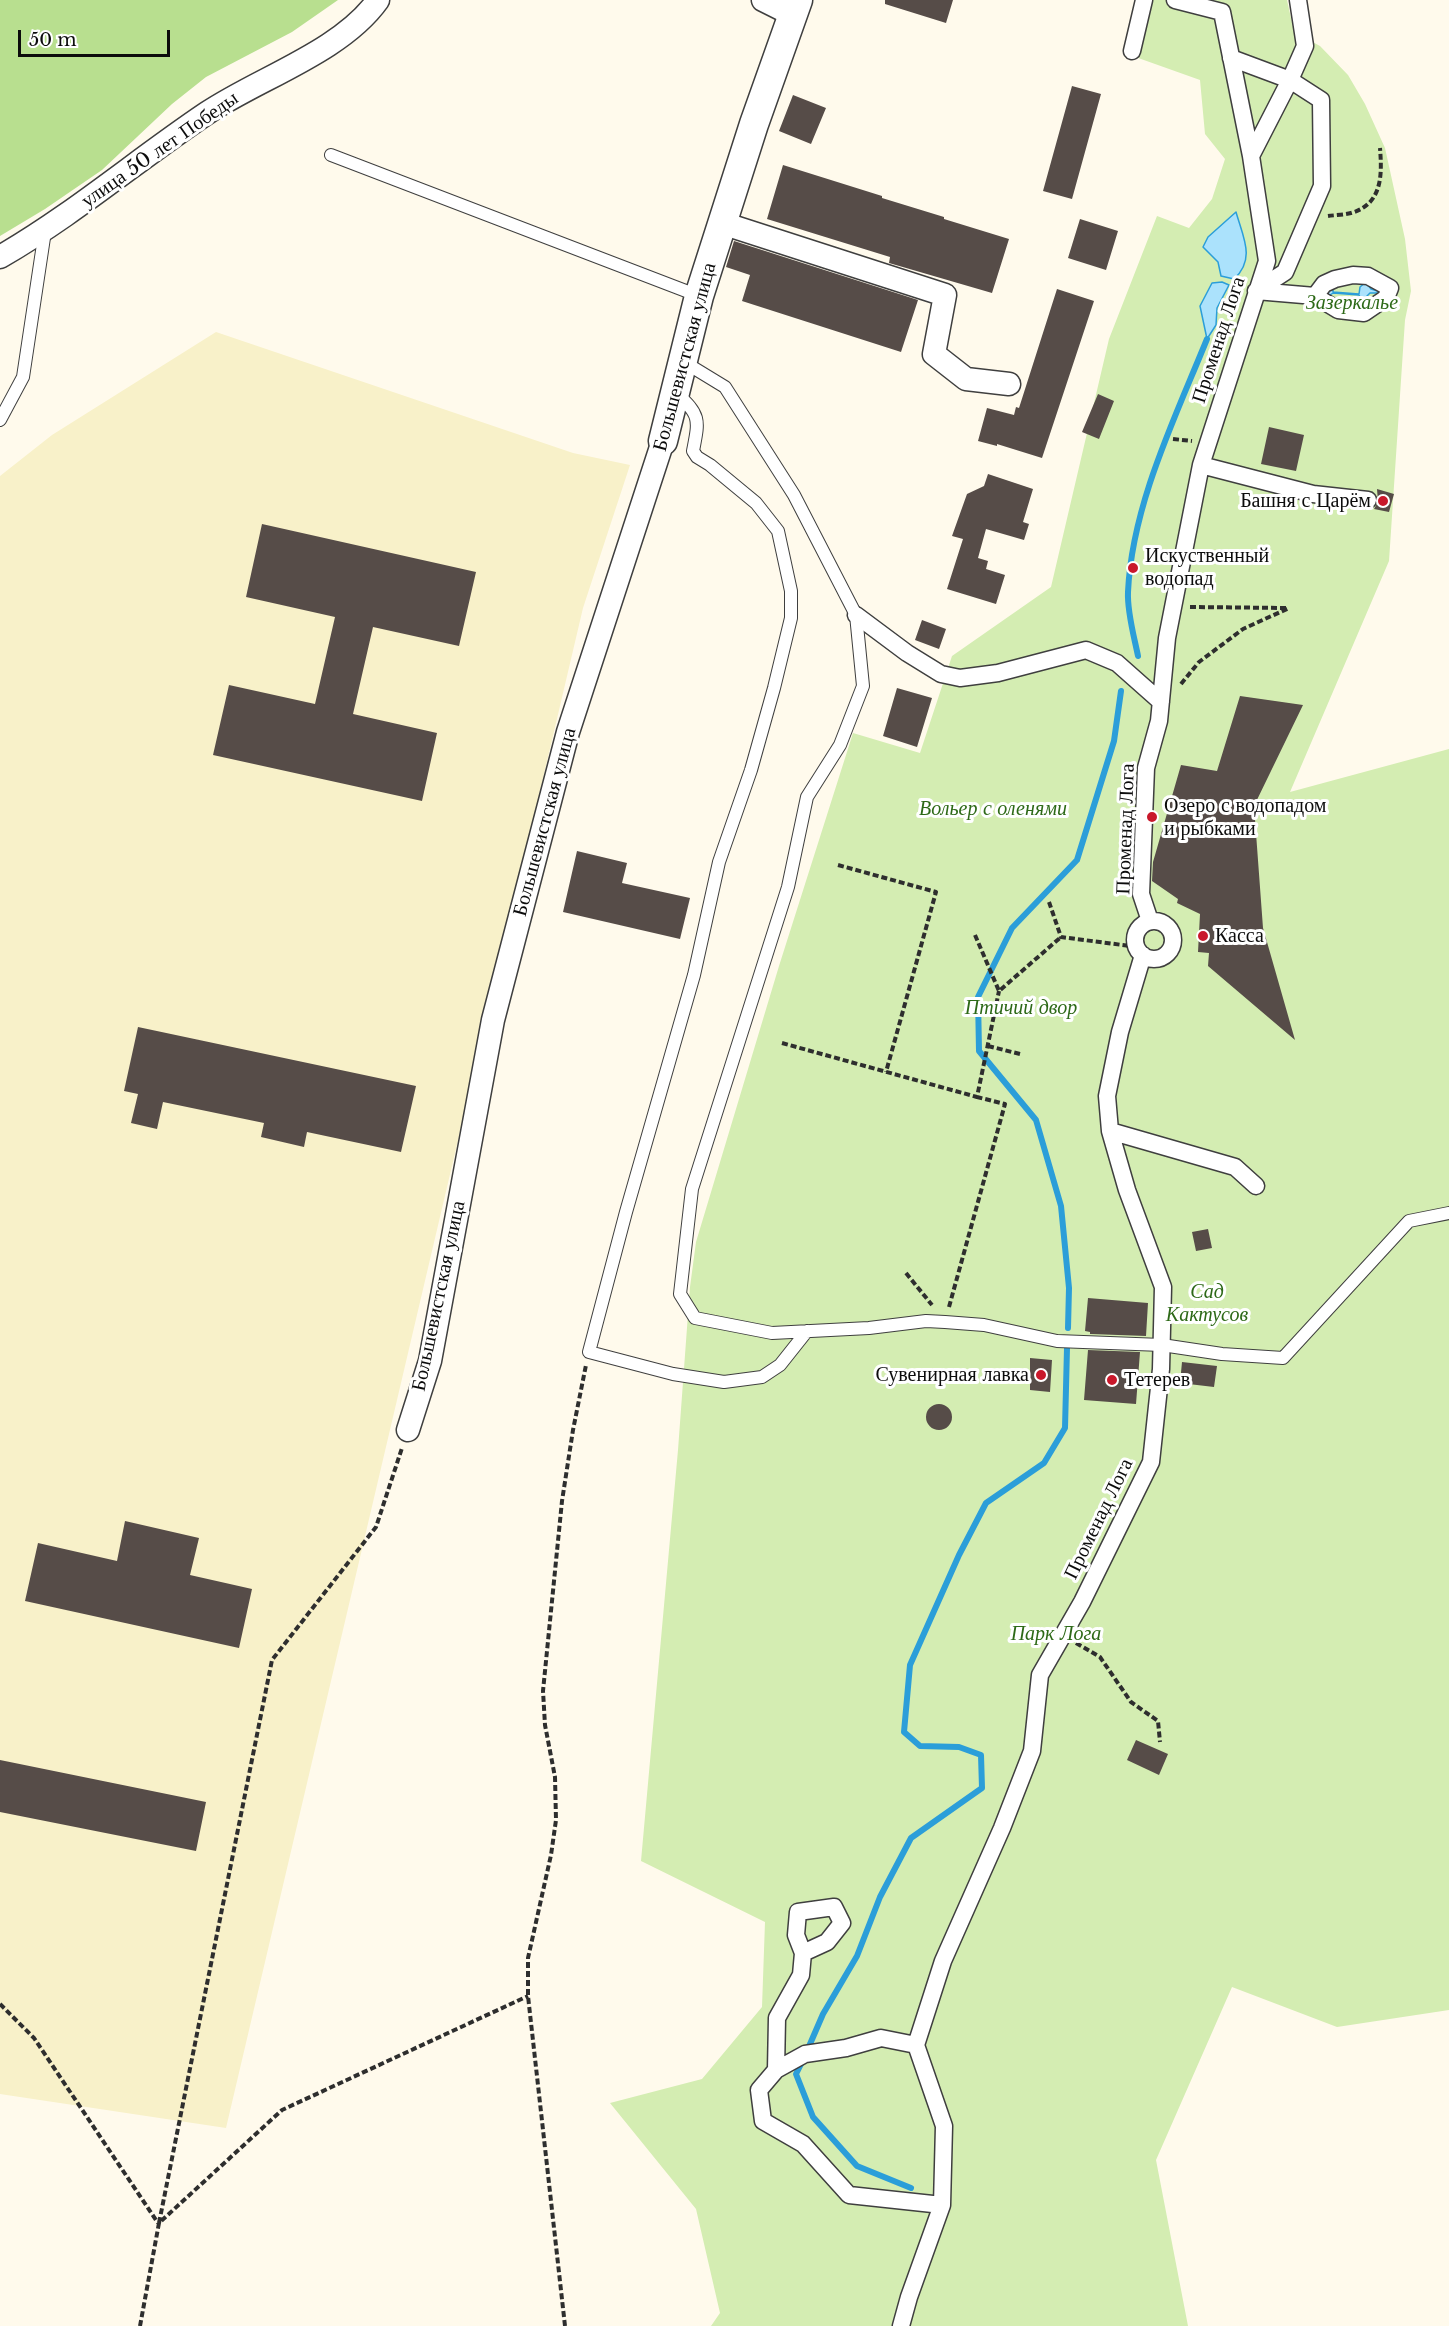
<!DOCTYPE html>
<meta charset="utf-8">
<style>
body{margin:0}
#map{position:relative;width:1449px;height:2326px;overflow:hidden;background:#fffaec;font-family:"Libre Baskerville",serif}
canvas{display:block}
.scale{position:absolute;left:18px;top:30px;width:152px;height:27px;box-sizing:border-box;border:3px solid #0c0c0c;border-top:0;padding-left:8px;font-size:18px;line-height:21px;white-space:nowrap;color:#0c0c0c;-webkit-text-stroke:4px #fff;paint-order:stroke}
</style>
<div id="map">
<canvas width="1449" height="2326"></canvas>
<div class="scale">50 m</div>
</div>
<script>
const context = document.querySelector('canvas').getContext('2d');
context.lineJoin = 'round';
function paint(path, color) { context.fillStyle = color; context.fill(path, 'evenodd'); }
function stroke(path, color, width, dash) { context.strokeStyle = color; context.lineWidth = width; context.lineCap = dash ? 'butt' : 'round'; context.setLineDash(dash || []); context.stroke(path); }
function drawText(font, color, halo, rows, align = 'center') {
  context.font = font + ' "Libre Baskerville",serif'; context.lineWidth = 6; context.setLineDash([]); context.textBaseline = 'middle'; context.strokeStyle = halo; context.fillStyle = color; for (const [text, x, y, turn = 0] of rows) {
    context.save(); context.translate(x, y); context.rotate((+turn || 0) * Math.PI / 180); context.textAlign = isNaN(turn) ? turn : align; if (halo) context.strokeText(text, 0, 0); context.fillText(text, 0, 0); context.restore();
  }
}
paint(new Path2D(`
 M216 332 573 453 630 465 583 608 226 2128 0 2094V476L52 435Z`), '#f8f1c9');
paint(new Path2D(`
 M1138 0H1287L1294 32 1320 46 1348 75 1365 104 1385 148 1405 239 1411 291 1405 320 1389 561 1290 792 1449 749V2010L1337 2027 1232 1987 1156 2160 1188 2326H711L720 2313 696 2209 610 2103 702 2079 762 2007 765 1922 641 1861 678 1450 690 1287 696 1242 779 966 853 733 920 753 952 656 1051 587 1109 339 1157 216 1189 228 1212 199 1225 159 1205 134 1200 80 1127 54Z`), '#d4edb2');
paint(new Path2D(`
 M0 0H338L292 32 206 77 172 104 102 170 45 209 0 236Z`), '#b8df8f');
const water = new Path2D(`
 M1236 212C1243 237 1256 259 1234 279L1221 276 1218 262 1203 247 1208 237Z
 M1222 282 1229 285 1217 308 1216 325 1207 339 1200 306 1212 283Z
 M1366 282 1371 289 1384 293H1370L1362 301 1359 295 1333 293 1326 298 1329 285 1333 289V292L1359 294 1360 287Z`);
paint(water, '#abe2fc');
stroke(water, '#2b9ed9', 1.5);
stroke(new Path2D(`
 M1138 656C1134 636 1127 612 1128 592 1132 505 1175 418 1207 339
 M1068 1328 1069 1288 1061 1206 1036 1120 979 1051 978 997 1012 928 1077 860 1114 741 1121 691
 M807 2051 823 2014 857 1956 880 1897 911 1838 982 1788 981 1755 959 1747 920 1746 904 1732 910 1665 959 1555 986 1503 1044 1463 1065 1428 1067 1348
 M803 2060 796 2074 813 2117 857 2166 911 2188`), '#2b9ed9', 6);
paint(new Path2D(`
 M885 0H953L946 23 885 4Z
 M1072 86 1101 94 1072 199 1043 191Z
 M793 95 826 108 811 144 779 131Z
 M783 165 882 196V198L944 217V219L1009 239 992 293 889 263 890 257 767 219Z
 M1080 219 1118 231 1106 270 1068 258Z
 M734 241 918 300 901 352 742 301 750 275 726 267Z
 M1057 289 1094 301 1042 458 997 444V446L978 441 987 408 1014 415 1016 407 1019 408Z
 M1098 394 1114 401 1099 439 1082 432Z
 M1269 427 1304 435 1296 471 1261 464Z
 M988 474 1033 489 1023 522 1029 524 1024 540 986 529 978 558 988 561 986 569 1005 575 996 604 947 589 963 539 952 536 967 494 984 486Z
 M1377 489 1394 494 1389 512 1374 509 1378 502Z
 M262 524 476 572 459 646 373 627 353 714 437 733 422 801 213 755 229 685 315 704 335 617 246 597Z
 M922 620 946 629 939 649 915 640Z
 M897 688 932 698 917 747 883 736Z
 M1240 696 1303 705 1254 806 1263 928 1295 1040 1208 966 1209 953 1198 952 1200 914 1177 903 1178 899 1152 881 1153 862 1181 765 1217 771Z
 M577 851 627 863 622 883 690 898 680 939 563 912Z
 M138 1027 416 1086 401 1152 307 1132 304 1147 261 1137 264 1123 163 1102 157 1129 131 1123 138 1094 124 1091Z
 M1208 1229 1212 1248 1196 1251 1192 1232Z
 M1088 1298 1148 1303 1146 1336 1090 1334V1332L1085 1331Z
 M1088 1350 1140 1352 1136 1404 1084 1400Z
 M1030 1358 1052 1360 1050 1392 1030 1390Z
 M1182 1362 1217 1366 1214 1387 1180 1383Z
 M926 1417a13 13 0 1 1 26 0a13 13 0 1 1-26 0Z
 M125 1521 199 1538 190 1575 252 1589 239 1648 25 1601 38 1543 117 1561Z
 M1136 1740 1168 1754 1159 1775 1127 1760Z
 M0 1760 206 1802 196 1851 0 1812Z`), '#564c48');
const service = new Path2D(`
 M331 155 699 296
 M684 362 725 387 794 495 856 615 863 686 840 745 807 797 788 887 692 1189 680 1294 695 1318 772 1333 869 1328 926 1321 945 1322 984 1325 1057 1341 1162 1345 1222 1354 1283 1358 1409 1221 1449 1213
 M676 393C701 415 699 420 693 451L697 457 710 465 756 503 778 531 791 591V618L774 688 751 770 719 862 694 975 626 1212 589 1352 673 1374 724 1382 762 1377 780 1365 807 1331
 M0 420 23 377 45 231`);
const pedestrian = new Path2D(`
 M1175 0 1222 12 1251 156
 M1132 51 1144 0
 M1231 58 1290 80 1321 100 1322 186 1285 272 1256 291
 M1256 291 1315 296 1324 284 1335 279 1353 275 1368 276 1390 288 1386 298 1364 313 1338 310 1315 296
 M1201 465 1313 494 1368 500
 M856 615 907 653 941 674 960 678 998 673 1086 650 1117 663 1161 702
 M1135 940a19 19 0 1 1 38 0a19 19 0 1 1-38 0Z
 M1150 921 1141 894 1146 768 1159 721 1167 638 1201 465 1267 261 1251 156 1290 80 1305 46 1298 0
 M1110 1131 1235 1167 1256 1186
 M916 2045 881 2038 846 2048 805 2054 776 2070 759 2090 763 2121 803 2144 849 2195 942 2205
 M776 2070 777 2018 801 1975 803 1953 796 1935 798 1912 834 1907 842 1923 827 1942 803 1953
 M901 2326 909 2297 942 2205 944 2126 916 2045 943 1961 1002 1828 1032 1751 1040 1675 1082 1602 1151 1462 1161 1369 1163 1287 1127 1190 1110 1131 1107 1096 1120 1032 1143 955`);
const minor = new Path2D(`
 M763 0 793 15
 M722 223 945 295 934 354 966 379 1009 384
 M0 257C73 215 137 160 207 113 259 78 341 52 378 0
 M408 1430 430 1361 493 1020 568 732 663 441`);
const tertiary = new Path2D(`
 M663 441 699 296 754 124 798 0`);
stroke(service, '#3f3f3f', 14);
stroke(pedestrian, '#3f3f3f', 19);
stroke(minor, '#3f3f3f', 25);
stroke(tertiary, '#3f3f3f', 31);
stroke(new Path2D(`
 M1328 216C1335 215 1344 215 1351 213 1383 204 1382 174 1380 148
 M1173 439 1192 441
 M1190 607 1288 608
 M1181 684 1199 662 1243 629 1289 608
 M838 865 936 892 886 1072
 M1049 902 1061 937 1130 946
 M975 935 999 991 1061 937
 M782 1043 977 1097 999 991
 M988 1046 1020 1054
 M906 1273 932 1305
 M949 1307 1005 1104 977 1097
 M1076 1643 1100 1657 1131 1702 1158 1721 1160 1742
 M0 2004 34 2038 158 2223
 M159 2223 272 1660 376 1527 402 1448
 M140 2326 159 2223 282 2110 528 1996
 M565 2326 528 1996V1958L551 1855 556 1820 555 1777 545 1725 543 1691 562 1501 573 1430 586 1365`), '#2e2e2e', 4, [6, 3]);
stroke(service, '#fff', 12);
stroke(pedestrian, '#fff', 16);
stroke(minor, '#fff', 22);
stroke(tertiary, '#fff', 28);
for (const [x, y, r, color] of [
 [1383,501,6,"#c9182b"],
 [1133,568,6,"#c9182b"],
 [1152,817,6,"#c9182b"],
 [1203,936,6,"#c9182b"],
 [1041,1375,6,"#c9182b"],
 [1112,1380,6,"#c9182b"]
]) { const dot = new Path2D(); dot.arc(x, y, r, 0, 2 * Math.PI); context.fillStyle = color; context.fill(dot); stroke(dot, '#fff', 2); }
drawText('20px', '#0c0c0c', '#fff', [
 ["улица 50 лет Победы",160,150,-35],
 ["Променад Лога",1219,340,-72],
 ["Большевистская улица",685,357,-75],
 ["Большевистская улица",545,822,-75],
 ["Променад Лога",1126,829,-88],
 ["Большевистская улица",439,1296,-78],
 ["Променад Лога",1099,1519,-64]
]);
drawText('italic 20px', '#2d6917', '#fff', [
 ["Зазеркалье",1352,303],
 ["Вольер с оленями",993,809],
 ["Птичий двор",1021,1008],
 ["Сад",1207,1292],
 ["Кактусов",1207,1315],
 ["Парк Лога",1056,1634]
]);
drawText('20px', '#0c0c0c', '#fff', [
 ["Башня с Царём",1371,501,"right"],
 ["Искуственный",1145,556],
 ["водопад",1145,579],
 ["Озеро с водопадом",1164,806],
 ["и рыбками",1164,829],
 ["Касса",1215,936],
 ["Сувенирная лавка",1029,1375,"right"],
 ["Тетерев",1124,1380]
], 'left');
</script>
